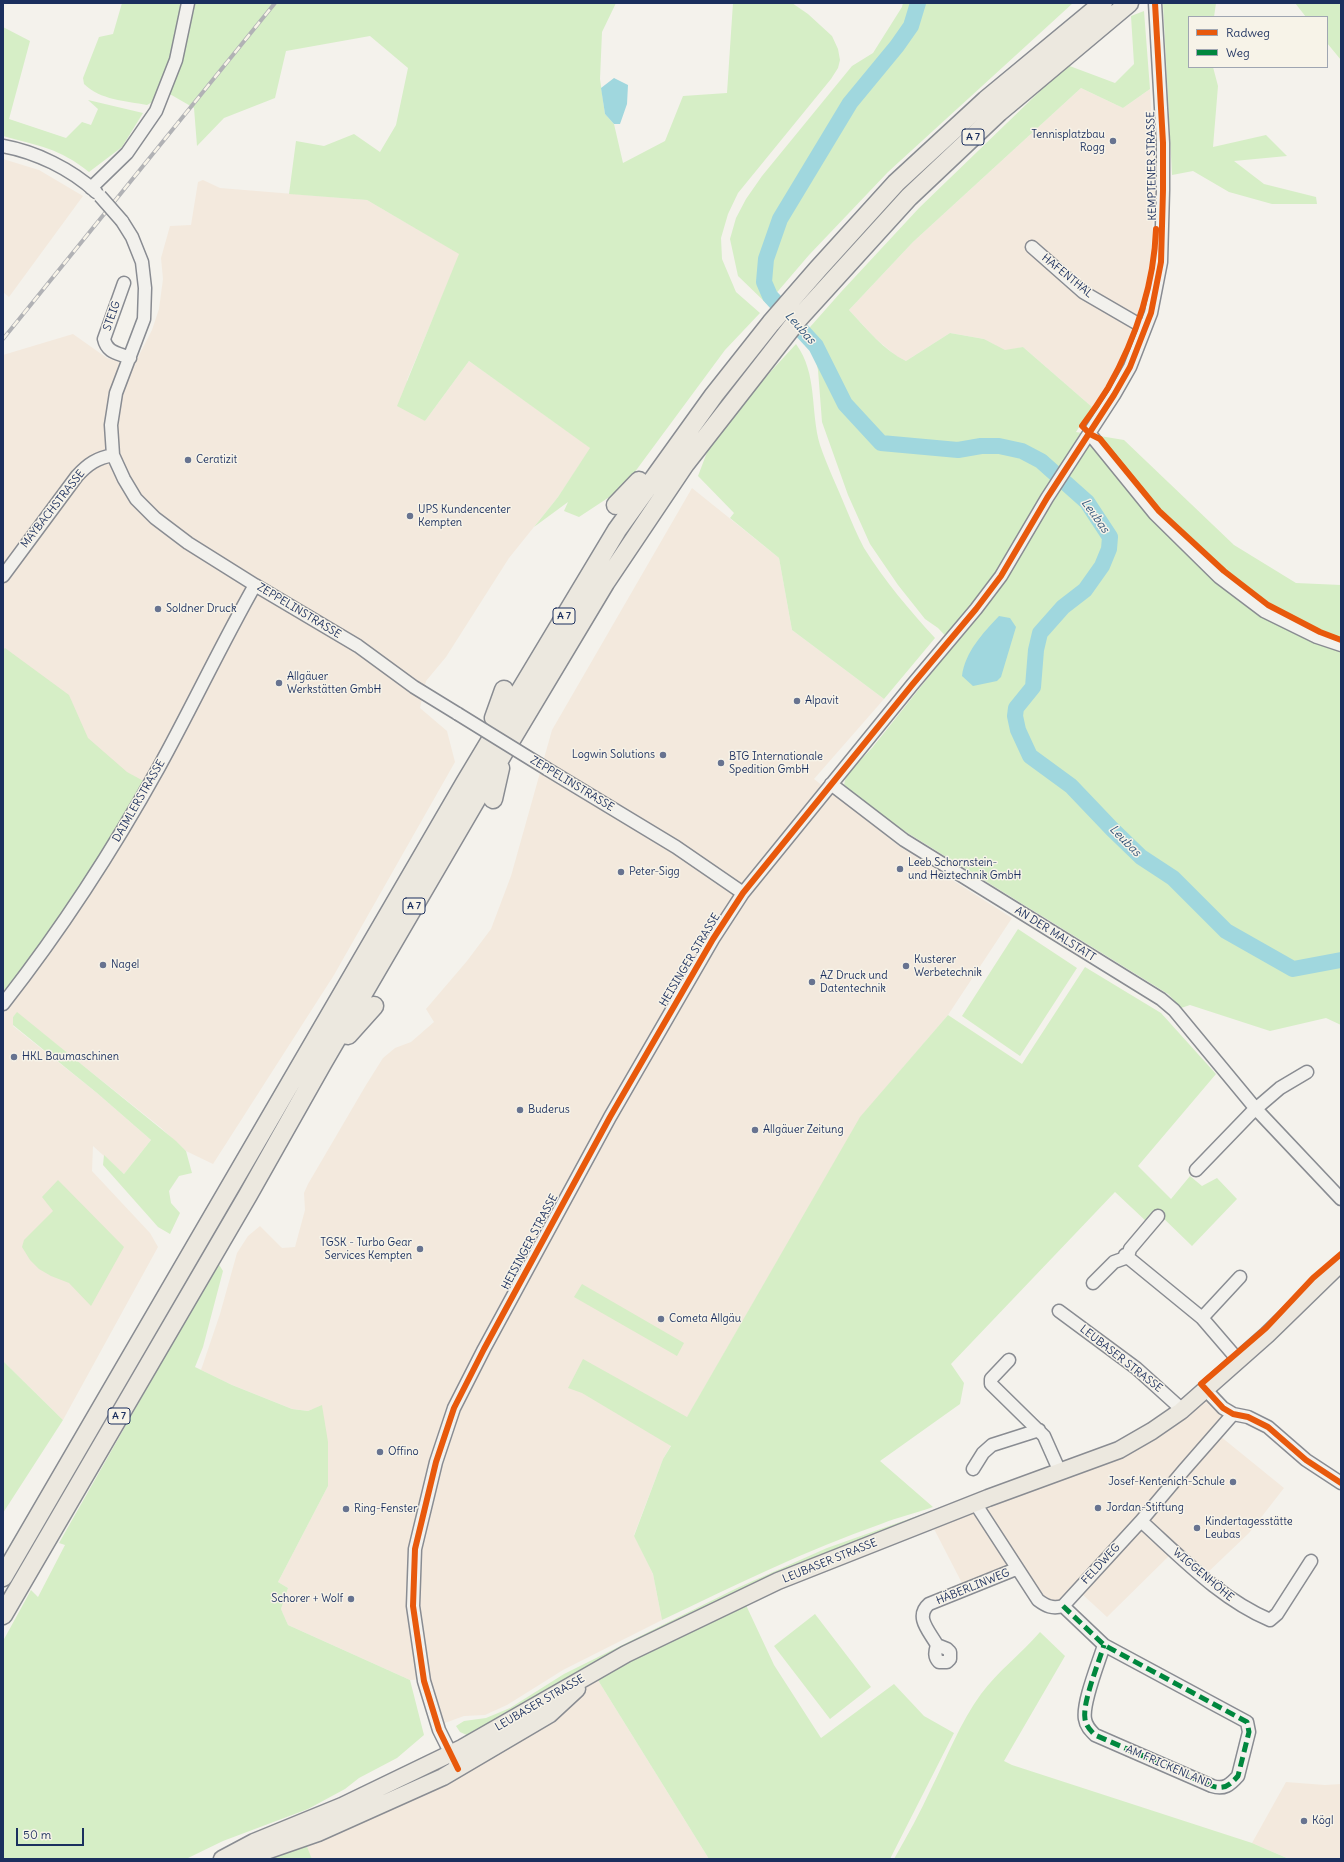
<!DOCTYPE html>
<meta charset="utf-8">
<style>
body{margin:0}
#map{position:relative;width:1344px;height:1862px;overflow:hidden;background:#f4f2ec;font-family:Delius,sans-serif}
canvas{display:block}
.frame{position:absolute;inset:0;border:4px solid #1b2f5e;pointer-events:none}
.legend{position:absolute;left:1188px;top:16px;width:140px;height:52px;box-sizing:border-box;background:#f7f3e8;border:1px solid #9fa5b1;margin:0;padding:5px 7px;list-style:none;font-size:12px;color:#1b2f5e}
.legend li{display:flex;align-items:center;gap:8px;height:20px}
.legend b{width:20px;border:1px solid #9fa5b1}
.scale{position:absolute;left:16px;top:1828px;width:68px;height:18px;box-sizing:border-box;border:2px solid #1b2f5e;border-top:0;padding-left:5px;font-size:12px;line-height:14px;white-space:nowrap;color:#1b2f5e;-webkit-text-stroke:3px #f7f3e8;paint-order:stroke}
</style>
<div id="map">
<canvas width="1344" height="1862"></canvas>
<div class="frame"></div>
<ul class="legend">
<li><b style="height:5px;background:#e8590c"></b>Radweg</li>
<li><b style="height:5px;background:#00873e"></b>Weg</li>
</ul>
<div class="scale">50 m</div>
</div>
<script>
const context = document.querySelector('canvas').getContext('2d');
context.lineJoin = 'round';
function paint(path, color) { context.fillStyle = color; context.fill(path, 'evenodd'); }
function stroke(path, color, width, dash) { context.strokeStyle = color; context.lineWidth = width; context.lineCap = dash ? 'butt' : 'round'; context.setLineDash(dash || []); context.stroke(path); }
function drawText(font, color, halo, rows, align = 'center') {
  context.font = font + ' Delius,sans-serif'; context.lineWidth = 3; context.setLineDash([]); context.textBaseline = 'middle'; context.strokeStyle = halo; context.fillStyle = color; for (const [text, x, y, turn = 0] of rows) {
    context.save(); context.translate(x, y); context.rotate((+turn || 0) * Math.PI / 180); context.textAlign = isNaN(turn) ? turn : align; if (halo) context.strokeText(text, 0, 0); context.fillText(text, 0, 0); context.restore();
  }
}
paint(new Path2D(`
 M1081 88 1123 108 1150 89 1155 191 1150 262 1143 300 1136 324 1105 389 1092 407 1023 347 1005 351 984 339 950 333 906 361 896 356 875 338 849 310 913 242Z
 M3 159 39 170 83 196 9 297 3 292Z
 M203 180 220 188 367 200 460 254 407 380 425 421 469 361 591 448 558 497 509 558 446 657 426 681 420 708 447 731 455 762 334 975 213 1164 186 1151 160 1127 17 1013 13 1017V1026L97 1093 151 1140 124 1174 93 1146 92 1171 150 1233 158 1247 63 1420 3 1361V355L73 334 107 358 134 365 152 330 159 309 163 279 161 258 170 226 191 225 198 182Z
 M692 488 779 558 792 630 884 699 814 779 899 846 1012 918 948 1015 861 1117 663 1459 634 1535 653 1574 662 1620 563 1670 507 1705 485 1715 464 1716 442 1724 430 1679 410 1680 288 1625 281 1609 288 1588 278 1582 328 1486 322 1406 308 1411 292 1409 232 1385 201 1370 220 1314 237 1253 248 1236 260 1226 282 1248 295 1247 305 1210 304 1193 308 1184 366 1085 383 1058 395 1048 411 1042 434 1022 426 1009 467 961 491 929 511 876 552 730Z
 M1206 1395 1234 1418 1220 1436 1284 1488 1249 1533 1204 1576 1173 1552 1107 1617 1082 1594 1070 1606 1043 1612 1009 1568 964 1587 933 1527 1120 1455Z
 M596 1677 709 1859H312L306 1844 457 1773 577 1693Z
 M1286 1782 1325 1785 1341 1784V1859H1289L1252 1843Z`), '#f3e9dd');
paint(new Path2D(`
 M122 3H185L180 31 156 100 147 105C126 101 100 100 84 84L83 78 99 37 113 34Z
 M193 3H616L602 32 600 79 605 114 614 124 623 163 665 141 683 96 727 93 733 3H792L808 14 832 36 838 49 840 60 838 68 831 79 738 193 728 214 721 238 722 259 736 292 760 313 725 350 623 488 579 517 564 511 568 502 534 527 558 497 590 448 469 361 425 421 397 406 459 254 367 200 289 194 296 141 324 146 354 134 380 152 396 125 408 68 370 36 286 51 275 98 224 118 197 146 194 108 168 93 183 57Z
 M903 3H1073L888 172 809 255 767 304 738 276 730 239 736 218 746 199 762 176 852 66 873 53 902 7Z
 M1163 3H1216L1214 17H1189V67H1213L1218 86 1213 147 1266 135 1287 156 1234 161 1264 184 1316 197 1317 204H1272L1229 192 1193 171 1172 175Z
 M1295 3H1341V60L1327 43V17H1306Z
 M1144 11 1150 89 1123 108 1081 88 913 242 849 310C867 329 883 350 906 361L950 333 984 339 1005 350 1023 347 1092 407 1076 432 1124 440 1234 545 1296 583 1341 585V1025L1326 1018 1270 1031 1190 1005 1181 1008 1168 994 893 824 844 785 846 775 872 748 954 645 938 628 925 619 898 585 870 544 848 495 822 422 818 370 812 345 803 335 841 292 919 208 1067 65 1115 83 1134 64 1131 16Z
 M3 27 30 41 9 119 66 138 82 122 91 125 98 109 88 100 143 113 122 147 89 172C59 148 39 146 3 136Z
 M796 344C818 374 810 411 820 445 827 466 837 486 845 506 851 520 857 535 864 548 884 580 910 611 935 638L884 699 792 630 779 558 730 518 734 513 698 476 709 447 762 381Z
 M5 648 69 695 88 738 127 772 149 784 3 1003V650Z
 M1018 929 1077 968 1020 1056 962 1016Z
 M1085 967 1161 1013 1216 1074 1138 1166 1171 1199 1190 1176 1202 1186 1217 1178 1237 1199 1192 1246 1158 1213 1148 1223 1115 1192 951 1364 964 1383 960 1404 880 1461 933 1507C916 1513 898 1517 881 1524 806 1550 734 1586 662 1620L653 1574 634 1536 663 1459 671 1446 582 1393 568 1388 583 1359 687 1417 860 1117 948 1015 1022 1064Z
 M17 1012 176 1141 186 1151 192 1173 179 1176 169 1191 171 1203 180 1213 170 1234 158 1227 103 1165 104 1155 124 1174 151 1140 97 1093 13 1025V1017Z
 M58 1180 124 1247 91 1306 69 1283 51 1276 39 1269 30 1260 22 1247 24 1240 53 1211 42 1197Z
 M218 1263 223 1271 203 1347 195 1367 232 1385 292 1409 308 1411 322 1405 328 1442V1486L278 1582 288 1588 281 1609 288 1625 410 1680 424 1735 397 1758 359 1778 345 1789 308 1809 223 1841 186 1859H3V1641L31 1590 38 1597 65 1545 59 1543Z
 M582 1284 684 1343 677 1356 574 1297Z
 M3 1361 63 1420 3 1513Z
 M948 1505 950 1509 855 1545 471 1737 460 1732 456 1726 464 1721 486 1718 510 1708 564 1674 737 1588 827 1548Z
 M745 1603 774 1665 821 1738 894 1684 924 1716 954 1733 890 1859H709L596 1677Z
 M815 1614 871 1687 830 1719 774 1646Z
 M1040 1632 1065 1656 1004 1761 1012 1765 1252 1843 1289 1859H894C907 1836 920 1813 931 1789 947 1757 960 1723 981 1694 998 1671 1021 1654 1040 1632Z
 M306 1844 312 1859H254Z`), '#d6eec6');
paint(new Path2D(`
 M614 78 628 85 627 104 620 124H614L605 114 601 88Z
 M999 616 1010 618 1016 627 1001 677 997 681 973 686 962 676C965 652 983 633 999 616Z`), '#a0d7de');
stroke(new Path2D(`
 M918 3 911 26 897 46 850 103 780 219 766 259 764 282 770 296 816 346 845 404 881 443 958 450 981 446H999L1022 451 1041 461 1087 502 1110 537 1109 549 1102 566 1085 590 1063 607 1040 633 1036 650 1033 687 1016 708 1015 716 1018 730 1030 756 1071 786 1112 829 1141 857 1173 878 1226 931 1293 969 1341 960`), '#a0d7de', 16);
const minor = new Path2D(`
 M3 146C36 152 71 169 96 192
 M91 188 127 153 156 111 176 60 188 3
 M122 221 132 237 142 262 145 288 144 319 116 393 111 425 113 455 124 479 136 499 155 518 188 543 255 585 358 646 414 687 458 714
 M1032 247 1083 292 1145 328
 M124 283 104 339C107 353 118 353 130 358
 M1090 434 1155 514 1219 577 1264 611 1317 637 1341 645
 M3 576 77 476C88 464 97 458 113 455
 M547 769 676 847 743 893
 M831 784 904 840 1161 999 1174 1010 1256 1109 1341 1199
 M3 1004C61 930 113 850 159 767 192 707 221 645 255 585
 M1196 1170 1252 1112 1280 1088 1307 1072
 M1125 1255 1202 1318 1239 1361
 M1093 1283 1114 1262 1128 1257 1130 1249 1158 1216
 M1059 1311 1136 1368 1177 1405 1181 1411
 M1202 1318 1240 1277
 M1009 1360 991 1379V1384L1044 1436 1060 1472
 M1206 1390 1223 1408 1233 1414 1248 1417 1268 1427 1306 1460 1341 1483
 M973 1469 983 1453 992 1445 1039 1430
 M975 1503 1038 1600C1046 1606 1052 1609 1063 1606L1141 1521 1184 1470 1233 1414
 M1141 1521C1181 1557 1220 1599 1270 1620L1277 1614 1311 1561
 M1063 1606 1104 1645 1247 1722 1249 1732 1238 1776C1230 1785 1224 1790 1212 1786L1095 1735C1090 1730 1086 1726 1085 1719 1082 1703 1099 1662 1104 1645
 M937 1645C935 1652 934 1657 939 1662H947L950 1659V1652L947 1649 937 1645C930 1632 914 1617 929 1604L1016 1569
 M454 1760 439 1730 424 1681 413 1606 415 1549 436 1462 454 1408 484 1349 610 1117 713 939 743 893 912 685 976 609 1001 576 1047 498 1114 395 1130 367 1151 313 1161 262 1163 190V143L1155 3`);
const major = new Path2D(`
 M222 1859 254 1842 342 1806 462 1748 626 1654 778 1581 988 1498 1119 1450 1152 1431 1181 1411 1267 1335 1341 1263
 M243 1859 318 1833 443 1777 550 1714 577 1689`);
const highway = new Path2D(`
 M616 505 639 481
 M494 718 504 690
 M493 799 500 768
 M348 1035 374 1006
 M3 1577 465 783 617 530 714 395 771 323 818 269 896 183 986 100 1103 3
 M3 1615 248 1195 323 1062 505 750 605 583 685 464 799 318 909 197 999 112 1129 3`);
stroke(minor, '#898c92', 15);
stroke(major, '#898c92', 19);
stroke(highway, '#898c92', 21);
stroke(minor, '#f2f1ed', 12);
stroke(major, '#ece8df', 16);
stroke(highway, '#ece8df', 18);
const rail = new Path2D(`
 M3 339 275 3`);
stroke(rail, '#b1b2b5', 4);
stroke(rail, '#f7f3e8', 2.5, [8]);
const minorBridge = new Path2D(`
 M100 196 122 221
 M458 714 547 769`);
stroke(minorBridge, '#898c92', 15, []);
stroke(minorBridge, '#f2f1ed', 12);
stroke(new Path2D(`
 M1063 1606 1104 1645 1247 1722 1249 1732 1238 1776C1230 1785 1224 1790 1212 1786L1095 1735C1090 1730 1086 1726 1085 1719 1082 1703 1099 1662 1104 1645`), '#00873e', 5, [10, 5]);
stroke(new Path2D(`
 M1156 229C1154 286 1136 338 1108 388 1100 401 1091 414 1082 426L1090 434 1100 439 1159 511 1224 571 1268 605 1320 632 1341 640
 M1341 1254 1313 1278 1266 1328 1201 1384 1223 1408 1233 1414 1248 1417 1268 1427 1306 1460 1341 1483
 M458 1769 439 1730 424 1681 413 1606 415 1549 436 1462 454 1408 484 1349 610 1117 713 939 743 893 912 685 976 609 1001 576 1047 498 1114 395 1130 367 1151 313 1161 262 1163 190V143L1155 3`), '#e8590c', 6);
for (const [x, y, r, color] of [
 [1113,141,4,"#677390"],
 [188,460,4,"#677390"],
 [410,516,4,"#677390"],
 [158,609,4,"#677390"],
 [279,683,4,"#677390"],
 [797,701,4,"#677390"],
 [663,755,4,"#677390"],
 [721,763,4,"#677390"],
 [900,869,4,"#677390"],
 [621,872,4,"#677390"],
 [103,965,4,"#677390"],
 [906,966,4,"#677390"],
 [812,982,4,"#677390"],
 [14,1057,4,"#677390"],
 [520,1110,4,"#677390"],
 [755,1130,4,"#677390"],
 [420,1249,4,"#677390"],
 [661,1319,4,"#677390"],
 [380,1452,4,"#677390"],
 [1233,1482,4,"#677390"],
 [1098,1508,4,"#677390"],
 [346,1509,4,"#677390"],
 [1197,1528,4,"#677390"],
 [351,1599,4,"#677390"],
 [1304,1821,4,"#677390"]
]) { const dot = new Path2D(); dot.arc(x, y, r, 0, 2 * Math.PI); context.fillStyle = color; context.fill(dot); stroke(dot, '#f7f3e8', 1.5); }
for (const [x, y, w] of [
 [973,137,22],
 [564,616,22],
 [414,906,22],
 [119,1416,22]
]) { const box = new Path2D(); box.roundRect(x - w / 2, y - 8, w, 16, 3); context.fillStyle = '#f7f3e8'; context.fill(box); stroke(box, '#1b2f5e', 1); }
drawText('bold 10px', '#1b2f5e', null, [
 ["A 7",973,137],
 ["A 7",564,616],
 ["A 7",414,906],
 ["A 7",119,1416]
]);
drawText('11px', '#1b2f5e', '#f7f3e8', [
 ["Tennisplatzbau",1105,135,"right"],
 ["Rogg",1105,148,"right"],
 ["Ceratizit",196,460],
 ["UPS Kundencenter",418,510],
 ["Kempten",418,523],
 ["Soldner Druck",166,609],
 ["Allgäuer",287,677],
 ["Werkstätten GmbH",287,690],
 ["Alpavit",805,701],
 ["Logwin Solutions",655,755,"right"],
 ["BTG Internationale",729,757],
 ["Spedition GmbH",729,770],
 ["Leeb Schornstein-",908,863],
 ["und Heiztechnik GmbH",908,876],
 ["Peter-Sigg",629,872],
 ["Kusterer",914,960],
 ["Werbetechnik",914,973],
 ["Nagel",111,965],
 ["AZ Druck und",820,976],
 ["Datentechnik",820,989],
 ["HKL Baumaschinen",22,1057],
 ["Buderus",528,1110],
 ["Allgäuer Zeitung",763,1130],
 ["TGSK - Turbo Gear",412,1243,"right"],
 ["Services Kempten",412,1256,"right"],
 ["Cometa Allgäu",669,1319],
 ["Offino",388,1452],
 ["Josef-Kentenich-Schule",1225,1482,"right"],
 ["Jordan-Stiftung",1106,1508],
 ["Ring-Fenster",354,1509],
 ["Kindertagesstätte",1205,1522],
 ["Leubas",1205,1535],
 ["Schorer + Wolf",343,1599,"right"],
 ["Kögl",1312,1821]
], 'left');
drawText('11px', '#1b2f5e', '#f7f3e8', [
 ["KEMPTENER STRASSE",1152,166,-91],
 ["HAFENTHAL",1067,276,39],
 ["STEIG",112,316,-71],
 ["MAYBACHSTRASSE",53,509,-52],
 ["ZEPPELINSTRASSE",299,611,31],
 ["ZEPPELINSTRASSE",572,784,31],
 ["DAIMLERSTRASSE",139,801,-60],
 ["AN DER MALSTATT",1055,934,32],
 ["HEISINGER STRASSE",690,960,-59],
 ["HEISINGER STRASSE",530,1242,-62],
 ["LEUBASER STRASSE",1121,1359,38],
 ["LEUBASER STRASSE",830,1561,-22],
 ["FELDWEG",1101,1564,-47],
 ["WIGGENHÖHE",1203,1575,40],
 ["HÄBERLINWEG",973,1587,-22],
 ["LEUBASER STRASSE",540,1703,-30],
 ["AM FRICKENLAND",1169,1767,23]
]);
drawText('italic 12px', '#33567c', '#f7f3e8', [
 ["Leubas",800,328,48],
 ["Leubas",1095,516,54],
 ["Leubas",1125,841,45]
]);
</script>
